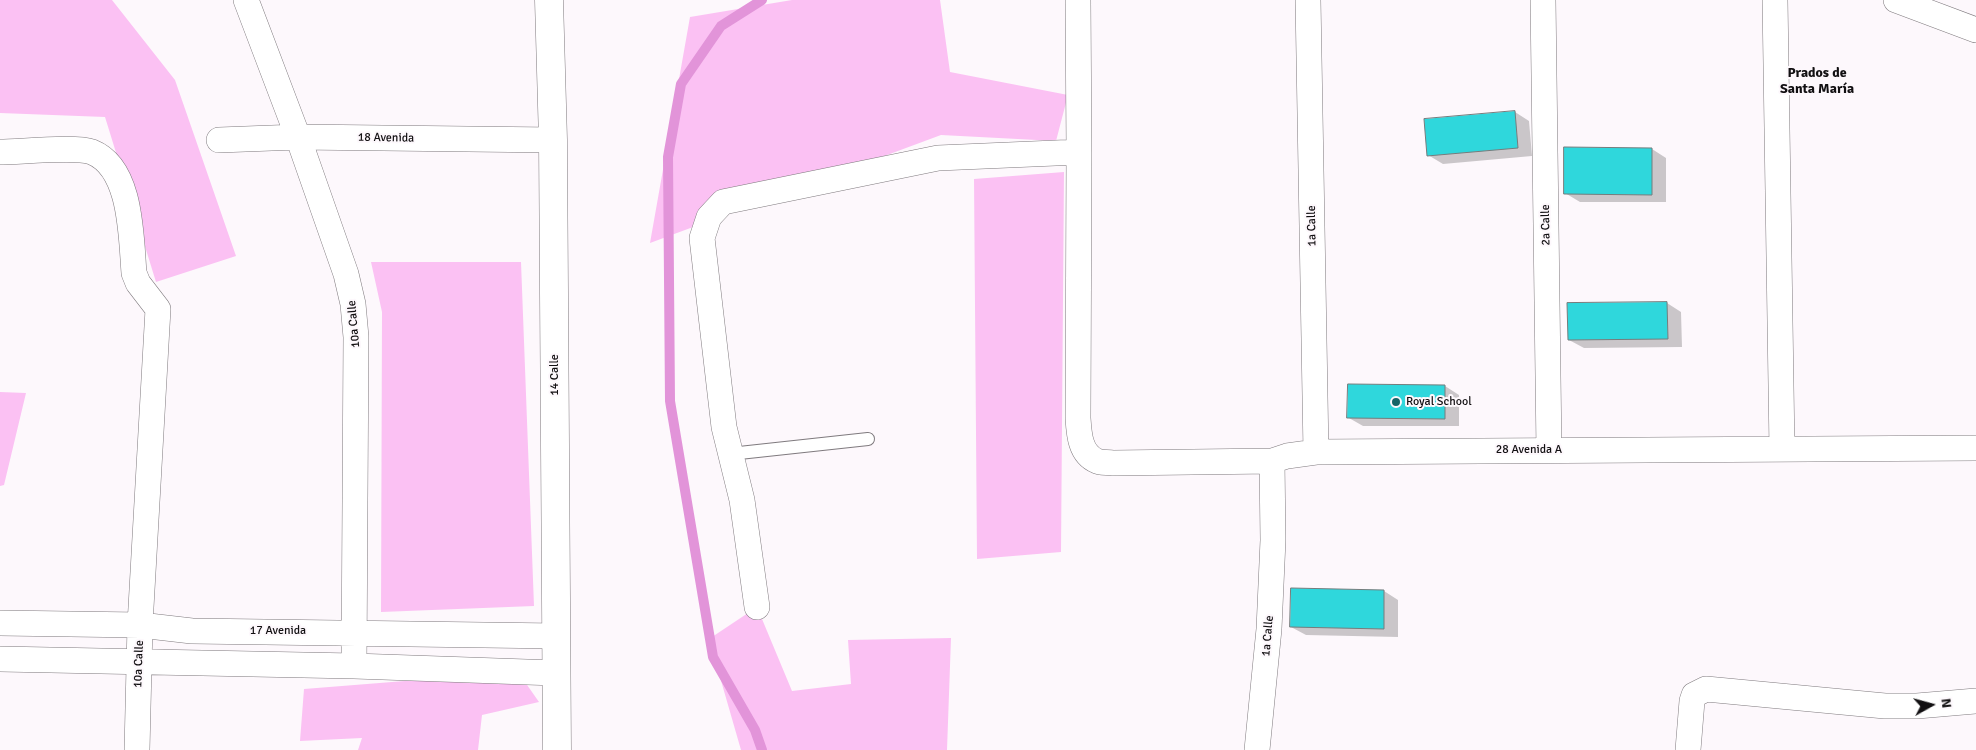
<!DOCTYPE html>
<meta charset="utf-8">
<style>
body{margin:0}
#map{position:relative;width:1976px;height:750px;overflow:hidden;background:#fdf8fc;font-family:Signika,sans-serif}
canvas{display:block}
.north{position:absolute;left:1906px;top:680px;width:50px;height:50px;-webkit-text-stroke:4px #fdf8fc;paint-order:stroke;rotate:83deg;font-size:14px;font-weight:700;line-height:20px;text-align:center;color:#121012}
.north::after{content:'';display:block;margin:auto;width:18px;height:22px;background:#121012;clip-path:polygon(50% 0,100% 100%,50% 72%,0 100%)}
</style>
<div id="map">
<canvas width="1976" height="750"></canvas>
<div class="north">N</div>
</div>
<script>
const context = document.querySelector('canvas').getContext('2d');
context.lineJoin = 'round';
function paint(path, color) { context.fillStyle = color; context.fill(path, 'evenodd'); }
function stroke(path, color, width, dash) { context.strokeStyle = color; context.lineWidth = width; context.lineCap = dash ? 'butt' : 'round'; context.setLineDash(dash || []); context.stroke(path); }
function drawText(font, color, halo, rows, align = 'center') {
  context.font = font + ' Signika,sans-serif'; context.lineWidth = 4; context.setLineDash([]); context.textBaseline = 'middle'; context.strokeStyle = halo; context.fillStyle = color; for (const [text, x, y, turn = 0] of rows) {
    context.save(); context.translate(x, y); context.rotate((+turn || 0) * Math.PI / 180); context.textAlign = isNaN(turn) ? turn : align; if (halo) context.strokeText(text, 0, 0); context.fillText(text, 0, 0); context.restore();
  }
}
paint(new Path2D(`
 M0 0H112L175 80 236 256 156 282 105 117 0 113Z
 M792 0H940L950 72 1068 95 1056 141 941 135 650 243 690 17Z
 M1064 172 1061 552 977 559 974 179Z
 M371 262H521L534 606 381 612 382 312Z
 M0 392 26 393 4 485 0 486Z
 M757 607 792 691 851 684 848 640 951 638 947 750H741L709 639Z
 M518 672 539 702 482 715 478 750H358L362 738 300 741 304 689Z`), '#fbc1f3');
paint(new Path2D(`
 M1515 112 1529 121 1532 156 1443 164 1428 155Z
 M1652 149 1666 158V202H1580L1565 193Z
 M1667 303 1681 312 1682 347 1584 348 1569 340V304Z
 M1445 386 1459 395V426H1363L1349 418Z
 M1384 591 1398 600V637L1306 635 1291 627Z`), '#0003');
stroke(new Path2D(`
 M762 750 755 730 713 657 670 401 668 157 681 84 721 26 762 0`), '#e294d9', 10);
const building = new Path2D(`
 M1515 111 1518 148 1427 156 1424 119Z
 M1564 147 1652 148V195L1564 194Z
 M1667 302 1668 339 1568 340 1567 303Z
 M1348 384 1445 385V419L1347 418Z
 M1291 588 1384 590V629L1290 627Z`);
paint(building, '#2fd7dc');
stroke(building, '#757c7c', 1);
const service = new Path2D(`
 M730 454 868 439`);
const minor = new Path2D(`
 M246 0 298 137 346 274 353 304 356 337 354 666
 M1078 0 1079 152 1078 418C1079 434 1080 454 1097 461 1101 463 1108 462 1113 463L1272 461 1287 456 1316 452 1976 448
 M1308 0 1316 452
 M1543 0 1549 450
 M1775 0 1782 449
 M1896 0 1976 30
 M219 140 298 137 553 140
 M0 152C20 152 76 146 92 152 132 168 131 237 134 273L138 283 158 309 140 625 137 750
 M757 607 742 500 724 427 702 238 709 217 723 202 938 158 1079 152
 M0 623 140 625 192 631 557 636
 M0 659 354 666 556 673
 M1257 750 1269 629 1273 540 1272 461
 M1688 750 1692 701 1694 695 1706 689 1885 706H1917L1976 701`);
const tertiary = new Path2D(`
 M549 0 553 140 557 750`);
stroke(service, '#7f7a7e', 14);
stroke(minor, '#7f7a7e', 26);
stroke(tertiary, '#7f7a7e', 29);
stroke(service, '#fff', 12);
stroke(minor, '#fff', 25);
stroke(tertiary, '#fff', 28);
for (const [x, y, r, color] of [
 [1396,402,5,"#156467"]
]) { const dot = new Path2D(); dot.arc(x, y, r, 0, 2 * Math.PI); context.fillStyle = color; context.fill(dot); stroke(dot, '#fdf8fc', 2); }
drawText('12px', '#121012', '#fdf8fc', [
 ["18 Avenida",386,138,1],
 ["2a Calle",1546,225,-91],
 ["1a Calle",1312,226,-91],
 ["10a Calle",354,324,-95],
 ["14 Calle",555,375,-90],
 ["28 Avenida A",1529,450],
 ["17 Avenida",278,631],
 ["1a Calle",1268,636,-85],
 ["10a Calle",139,664,-88]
]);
drawText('12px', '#121012', '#fdf8fc', [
 ["Royal School",1406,402]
], 'left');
drawText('bold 14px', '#121012', '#fdf8fc', [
 ["Prados de",1817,73],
 ["Santa María",1817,89]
]);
</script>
